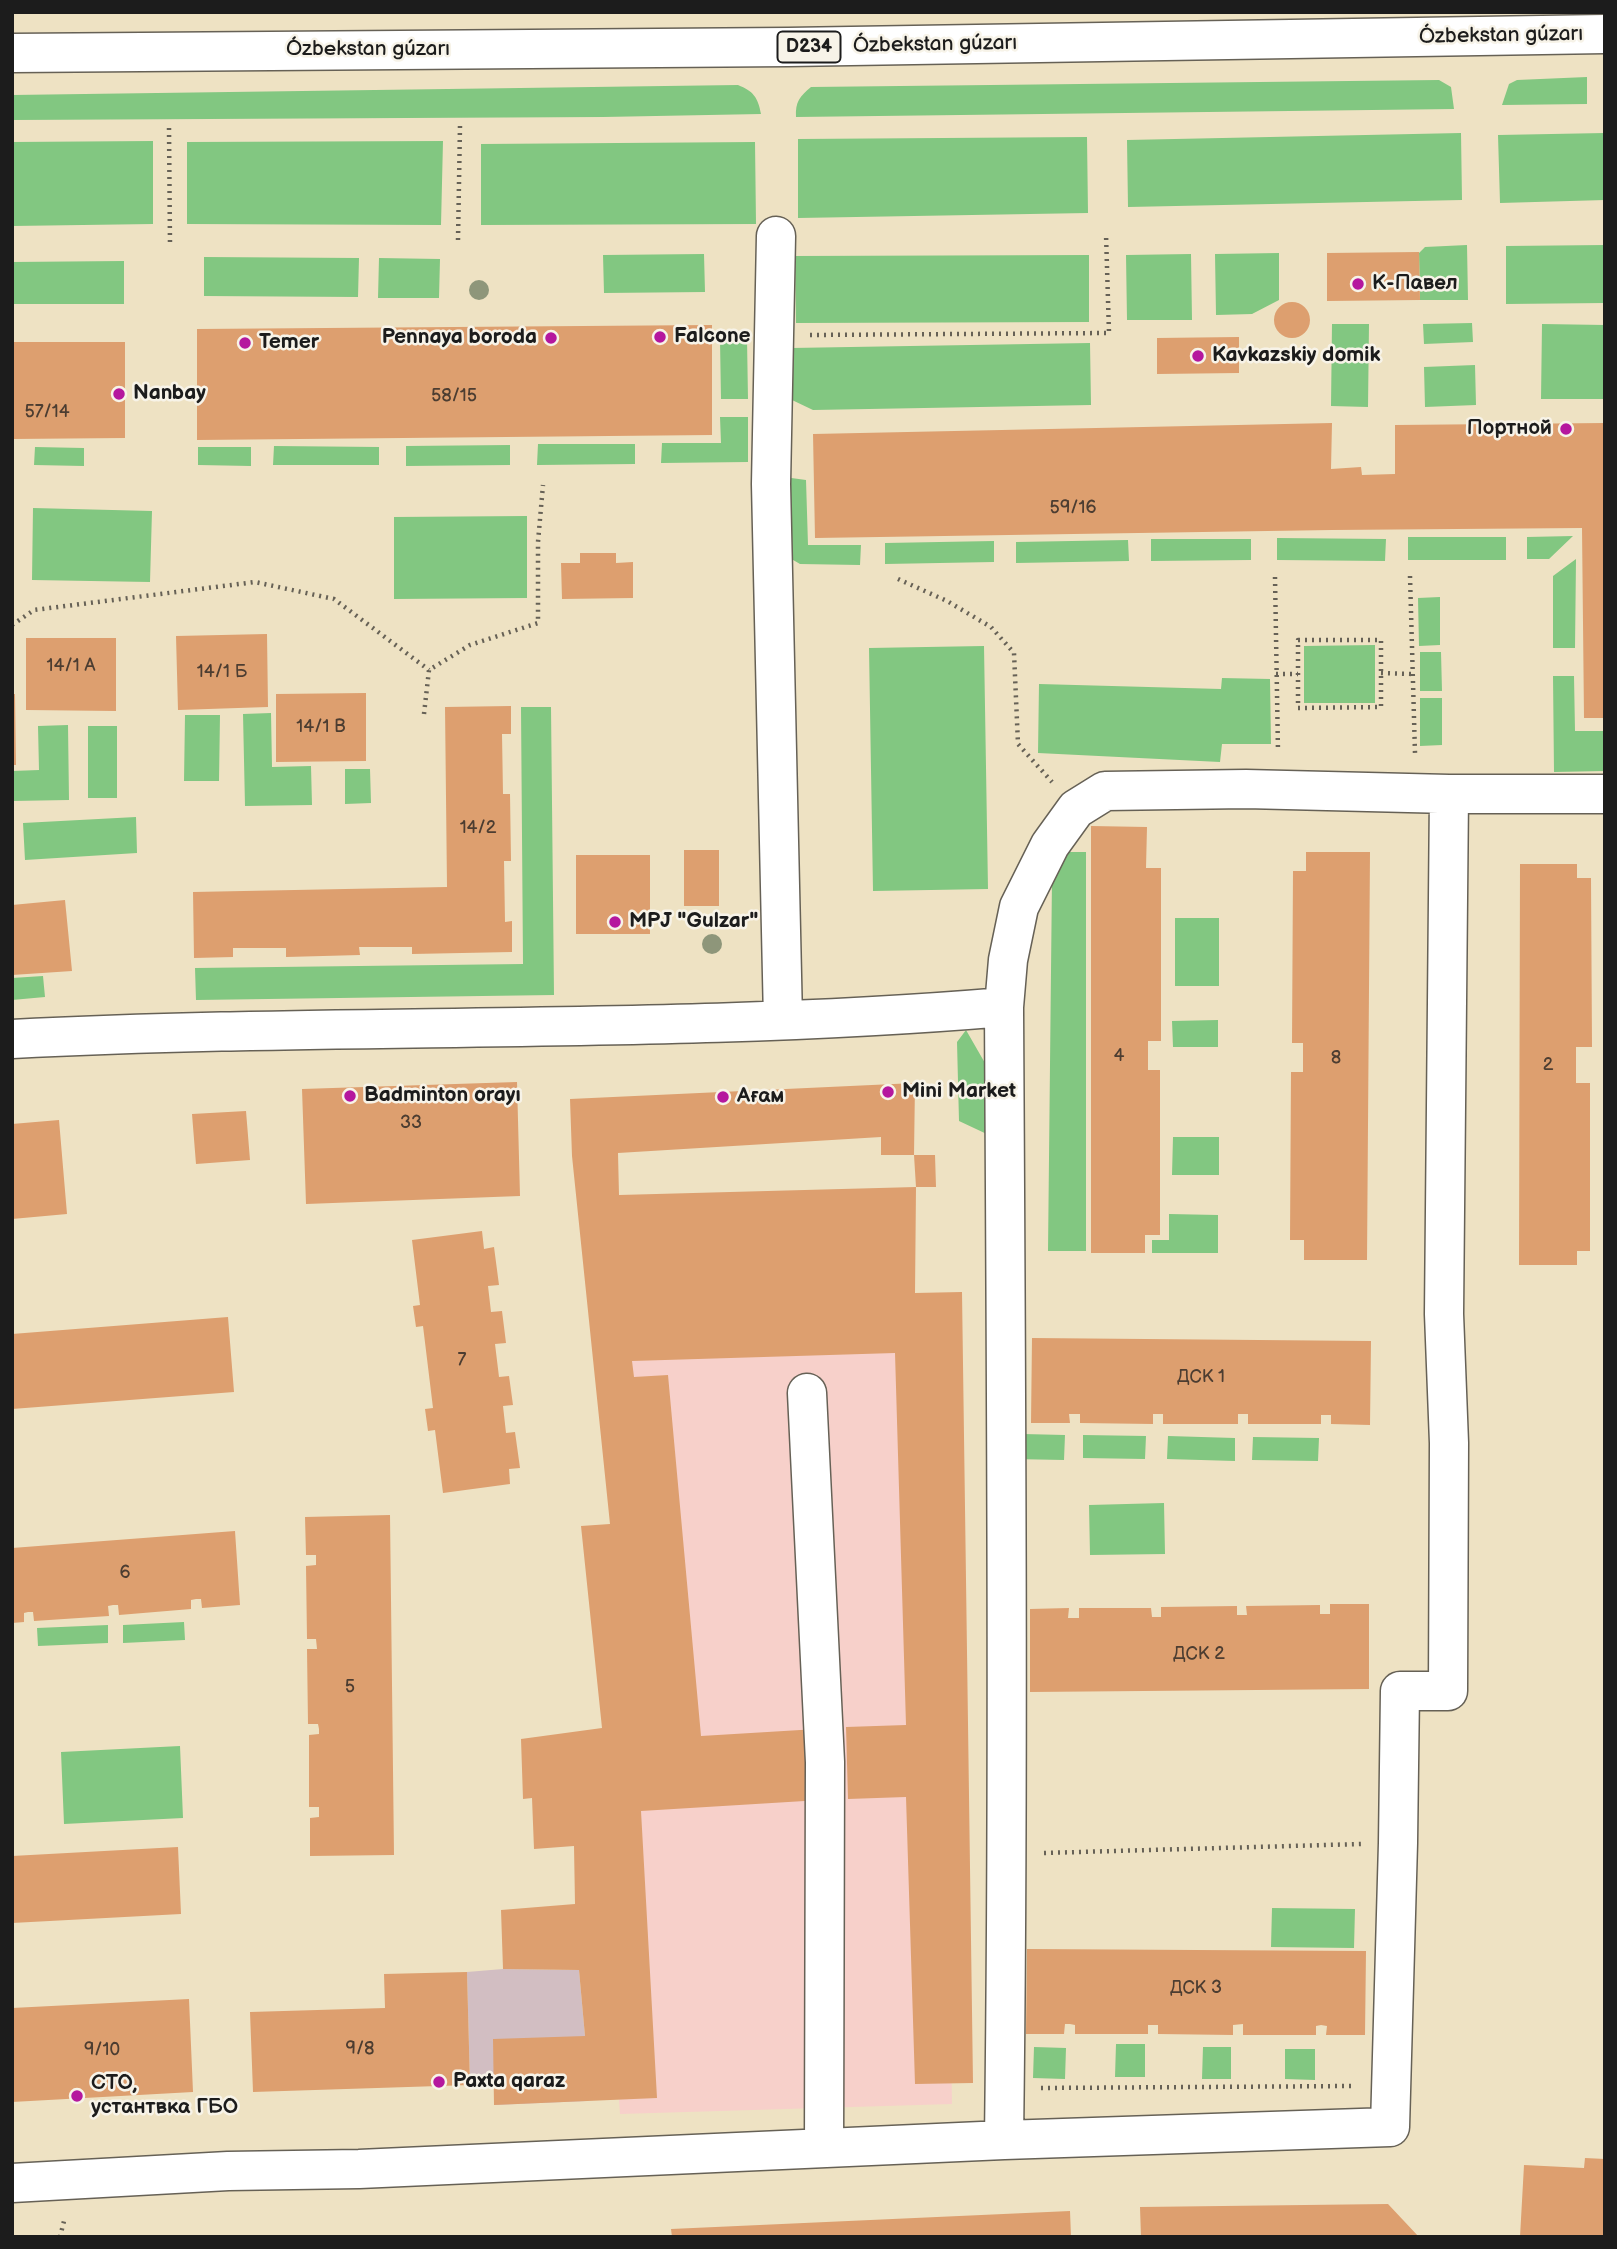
<!DOCTYPE html>
<meta charset="utf-8">
<style>
body{margin:0}
#map{position:relative;width:1617px;height:2249px;overflow:hidden;background:#eee2c3;font-family:"Balsamiq Sans",sans-serif}
canvas{display:block}
.frame{position:absolute;inset:0;border:14px solid #1c1c1c;pointer-events:none}
</style>
<div id="map">
<canvas width="1617" height="2249"></canvas>
<div class="frame"></div>
</div>
<script>
const context = document.querySelector('canvas').getContext('2d');
context.lineJoin = 'round';
function paint(path, color) { context.fillStyle = color; context.fill(path, 'evenodd'); }
function stroke(path, color, width, dash) { context.strokeStyle = color; context.lineWidth = width; context.lineCap = dash ? 'butt' : 'round'; context.setLineDash(dash || []); context.stroke(path); }
function drawText(font, color, halo, rows, align = 'center') {
  context.font = font + ' "Balsamiq Sans",sans-serif'; context.lineWidth = 5; context.setLineDash([]); context.textBaseline = 'middle'; context.strokeStyle = halo; context.fillStyle = color; for (const [text, x, y, turn = 0] of rows) {
    context.save(); context.translate(x, y); context.rotate((+turn || 0) * Math.PI / 180); context.textAlign = isNaN(turn) ? turn : align; if (halo) context.strokeText(text, 0, 0); context.fillText(text, 0, 0); context.restore();
  }
}
paint(new Path2D(`
 M941 1312 952 2104 620 2114 594 1763 659 1750 616 1318Z`), '#f7d0ca');
paint(new Path2D(`
 M503 1969 579 1970 585 2036 587 2101 494 2105V2087L470 2085 467 1972Z`), '#d2bec2');
paint(new Path2D(`
 M1587 77V104L1502 105 1509 84 1517 80Z
 M1439 80 1451 87 1454 109 796 117C795 102 800 96 811 87Z
 M738 85C753 91 758 97 761 114L603 117 12 120V95Z
 M1461 133 1462 200 1128 207 1127 140Z
 M1605 133V200L1500 203 1498 135Z
 M1087 137 1088 213 798 218V139Z
 M153 141V224L12 226V142Z
 M443 141 441 225 187 224V142Z
 M755 142 756 224 481 225V144Z
 M1467 245 1468 300H1420L1419 253 1425 247Z
 M1605 245V303L1506 304V246Z
 M1279 253V300L1252 314 1216 315 1215 254Z
 M704 254 705 292 604 293 603 255Z
 M1191 254 1192 320H1127L1126 255Z
 M1089 255V322L796 323 795 256Z
 M204 257 359 258 358 297 204 296Z
 M379 258 440 259 439 298H378Z
 M124 261V304H12V262Z
 M1472 323 1473 342 1424 344 1423 324Z
 M1332 324H1369L1368 407 1331 406Z
 M1542 324 1605 325V399H1541Z
 M747 339 748 399H721L720 340Z
 M1090 343 1091 405 813 410 792 400 791 348Z
 M1475 365 1476 405 1425 407 1424 367Z
 M720 417H748V462L661 463 662 443H721Z
 M538 444H635V464L537 465Z
 M510 445V465L406 466V446Z
 M274 446 379 447V465H273Z
 M35 447 84 448V466L34 465Z
 M198 447H251V466L198 465Z
 M784 477 806 480 808 545H861L860 565 800 564 788 557Z
 M33 508 152 511 150 582 32 580Z
 M527 516V598L394 599V517Z
 M1573 536 1549 559H1527V537Z
 M1408 537H1506V560H1408Z
 M1277 538 1386 539 1385 561 1277 560Z
 M1151 539H1251V560L1151 561Z
 M1128 540 1129 561 1016 563V542Z
 M994 541V562L885 564V543Z
 M1576 559 1575 648H1553V576Z
 M1440 597V645L1419 646 1418 598Z
 M1375 645V703H1304V646Z
 M984 646 988 889 873 891 869 648Z
 M1420 652H1441L1442 691H1420Z
 M1553 676H1574L1575 731H1605V771L1554 772Z
 M1222 678 1270 679 1271 744H1222L1220 762 1038 753 1039 684 1221 689Z
 M1420 698H1442V745L1420 746Z
 M521 707H551L554 995 196 1000 195 968 523 964Z
 M271 713 272 767 311 766 312 805 245 806 243 714Z
 M185 715H220L219 781H184Z
 M68 725 69 800 12 801V771L39 770 38 726Z
 M88 726H117V798H88Z
 M370 769 371 803 345 804V769Z
 M136 817 137 853 25 860 23 823Z
 M1067 852H1086V1251H1048L1052 878Z
 M1175 918H1219V986H1175Z
 M43 976 45 997 12 1000V978Z
 M1218 1020V1047H1173L1172 1021Z
 M966 1030 989 1070 991 1136 959 1121 957 1042Z
 M1173 1137H1219V1175H1172Z
 M1169 1214 1218 1215V1253H1152V1240H1169Z
 M1023 1434 1065 1435 1064 1460 1012 1459Z
 M1083 1435 1146 1436 1145 1459 1083 1458Z
 M1168 1436 1235 1438V1461L1167 1459Z
 M1253 1437 1319 1438 1318 1461 1252 1460Z
 M1164 1503 1165 1554 1090 1555 1089 1505Z
 M184 1622 185 1640 123 1643V1625Z
 M108 1625V1643L38 1646 37 1628Z
 M180 1746 183 1818 64 1824 61 1752Z
 M1272 1908 1355 1909 1354 1948 1271 1947Z
 M1116 2044H1145V2077H1115Z
 M1034 2047 1066 2048 1065 2079 1033 2078Z
 M1203 2047H1231V2079H1202Z
 M1285 2049H1315V2080L1285 2079Z`), '#82c781');
paint(new Path2D(`
 M1419 252 1420 300 1327 301V253Z
 M1274 320a18 18 0 1 1 36 0a18 18 0 1 1-36 0Z
 M712 325V435L197 440V329Z
 M1239 337V373L1157 374V338Z
 M12 342H125V438L12 439Z
 M1332 423 1331 469 1361 467 1362 475 1395 474V425L1605 423V718H1584L1582 528 1332 530 815 538 813 434Z
 M580 553H616V563L633 562V598L562 599 561 563H580Z
 M267 634 268 707 178 710 176 636Z
 M26 638H116V711L26 710Z
 M366 693V761L276 762V694Z
 M12 694H15L16 765H12Z
 M511 706V734H502L503 794H510L511 861H504L505 922 512 921V952L412 954V947H359L360 955 286 957V948H233V957L194 958 193 892 447 887 445 707Z
 M1091 826 1147 827 1146 868H1161V1041H1148V1070H1160V1235H1145V1253H1091Z
 M684 850H719V906H684Z
 M1306 852H1370L1367 1260H1304V1240H1290L1291 1072H1303V1043H1292L1293 871H1306Z
 M576 855H650V934H576Z
 M1520 864H1577V878H1591L1592 1047H1576V1083H1590V1251H1577V1265H1519Z
 M65 900 72 971 12 975V905Z
 M517 1082 520 1196 306 1204 302 1089Z
 M915 1083 914 1155H881V1137L618 1153 619 1195 916 1187 914 1155H935L936 1187H916L915 1293 962 1292 973 2083 915 2084 906 1797 848 1799 846 1727 906 1725 895 1353 632 1361 634 1377 668 1375 701 1736 817 1729 821 1800 641 1811 657 2098 494 2105 493 2039 585 2036 579 1970 503 1969 501 1910 575 1904 574 1846 534 1849 532 1798 523 1799 521 1739 602 1728 581 1526 610 1524 572 1156 570 1099Z
 M246 1111 250 1160 196 1164 192 1114Z
 M59 1120 67 1214 12 1219V1124Z
 M482 1231 484 1249 494 1247 499 1285 488 1286 491 1312 502 1311 506 1343 495 1344 499 1377 509 1376 513 1405 503 1406 506 1433 515 1432 520 1468 509 1469 510 1484 443 1493 435 1430 428 1431 425 1409 433 1408 423 1326 416 1327 413 1306 420 1305 412 1240Z
 M228 1317 234 1392 12 1409V1334Z
 M1032 1338 1371 1341 1370 1425 1331 1424V1415H1321V1424H1248V1414H1238V1424H1163V1414H1153V1424L1080 1423V1414H1069L1070 1423H1031Z
 M390 1515 394 1855 310 1856V1818L319 1817V1807H309V1735L319 1734V1729L318 1724H308L307 1649H317L316 1639H307L306 1566 316 1565V1555H306L305 1517Z
 M235 1531 240 1605 202 1608 201 1599H196L191 1600V1609L119 1615 118 1605H113L108 1606 109 1616 34 1621 33 1612H28L24 1613V1622L12 1623V1548Z
 M1330 1604H1369V1689L1030 1692V1609L1069 1608 1068 1618H1079V1608H1151L1152 1617H1161V1607L1237 1606V1615H1247L1246 1606 1320 1605V1614H1330Z
 M178 1847 181 1914 12 1923V1856Z
 M1027 1949 1366 1951 1365 2035H1326L1327 2026 1321 2025 1316 2026V2035H1243V2024L1233 2025V2035L1158 2034V2025H1148V2034H1075V2025L1070 2024H1065L1064 2034H1026Z
 M467 1972 470 2085 253 2092 250 2012 385 2008 384 1974Z
 M189 1999 193 2092 12 2102V2008Z
 M1585 2158 1605 2159V2237H1520L1524 2165 1584 2168Z
 M1388 2204 1419 2237H1141L1140 2207Z
 M1070 2211 1071 2237H672L671 2229Z`), '#dd9f6f');
const minor = new Path2D(`
 M776 236 771 484 783 1020
 M1004 1007C1006 1385 1009 1762 1004 2140
 M12 1039C342 1022 674 1035 1004 1007L1008 960 1019 907 1050 845 1076 809 1105 791 1246 789 1449 794H1605
 M807 1393 825 1762 824 2148
 M12 2183 228 2171 359 2169 1004 2140 1390 2127 1398 1843 1400 1691H1448L1449 1443 1444 1314 1449 794`);
const major = new Path2D(`
 M12 53 788 47 1605 34`);
stroke(minor, '#666156', 41);
stroke(major, '#666156', 41);
stroke(new Path2D(`
 M169 128 170 245
 M458 240 460 126
 M810 335 1109 333 1106 234
 M1410 576 1415 753H1412
 M1275 577 1278 752
 M898 579 947 601 991 627 1014 653 1018 744 1052 782
 M12 625 34 610 255 582 334 599 429 670
 M1298 640H1381V707L1298 708Z
 M1381 673 1413 674
 M1276 674H1298
 M424 714 429 670 470 645 538 623V542L543 485
 M1044 1853 1361 1844
 M1041 2088 1354 2086
 M60 2237 65 2217`), '#666156', 4.5, [2, 5]);
stroke(minor, '#fff', 38);
stroke(major, '#fff', 38);
context.fillStyle = '#8e967a';
for (const [x, y] of [
 [479,290],
 [712,944]
]) { context.beginPath(); context.arc(x, y, 10, 0, 2 * Math.PI); context.fill(); }
for (const [x, y, r, color] of [
 [1358,284,7,"#b5179e"],
 [660,337,7,"#b5179e"],
 [551,338,7,"#b5179e"],
 [245,343,7,"#b5179e"],
 [1198,356,7,"#b5179e"],
 [119,394,7,"#b5179e"],
 [1566,429,7,"#b5179e"],
 [615,922,7,"#b5179e"],
 [888,1092,7,"#b5179e"],
 [350,1096,7,"#b5179e"],
 [723,1097,7,"#b5179e"],
 [439,2082,7,"#b5179e"],
 [77,2096,7,"#b5179e"]
]) { const dot = new Path2D(); dot.arc(x, y, r, 0, 2 * Math.PI); context.fillStyle = color; context.fill(dot); stroke(dot, '#f7f3e8', 2.5); }
drawText('18px', '#4c3d31', null, [
 ["58/15",454,396],
 ["57/14",47,412],
 ["59/16",1073,508],
 ["14/1 А",71,666],
 ["14/1 Б",222,672],
 ["14/1 В",321,727],
 ["14/2",478,828],
 ["4",1119,1056],
 ["8",1336,1058],
 ["2",1548,1065],
 ["33",411,1123],
 ["7",462,1360],
 ["ДСК 1",1201,1377],
 ["6",125,1573],
 ["ДСК 2",1199,1654],
 ["5",350,1687],
 ["ДСК 3",1196,1988],
 ["9/8",360,2049],
 ["9/10",102,2050]
]);
for (const [x, y, w] of [
 [809,47,63]
]) { const box = new Path2D(); box.roundRect(x - w / 2, y - 15.5, w, 31, 5); context.fillStyle = '#f7f3e8'; context.fill(box); stroke(box, '#1c1c1c', 2); }
drawText('bold 19px', '#1c1c1c', null, [
 ["D234",809,47]
]);
drawText('21px', '#1c1c1c', '#f7f3e8', [
 ["Ózbekstan gúzarı",1501,36,-1],
 ["Ózbekstan gúzarı",935,45,-1],
 ["Ózbekstan gúzarı",368,50]
]);
drawText('bold 21px', '#1c1c1c', '#f7f3e8', [
 ["К-Павел",1372,284],
 ["Falcone",674,337],
 ["Pennaya boroda",537,338,"right"],
 ["Temer",259,343],
 ["Kavkazskiy domik",1212,356],
 ["Nanbay",133,394],
 ["Портной",1552,429,"right"],
 ["MPJ \"Gulzar\"",629,922],
 ["Mini Market",902,1092],
 ["Badminton orayı",364,1096],
 ["Ағам",737,1097],
 ["Paxta qaraz",453,2082],
 ["СТО,",91,2084],
 ["устантвка ГБО",91,2108]
], 'left');
</script>
